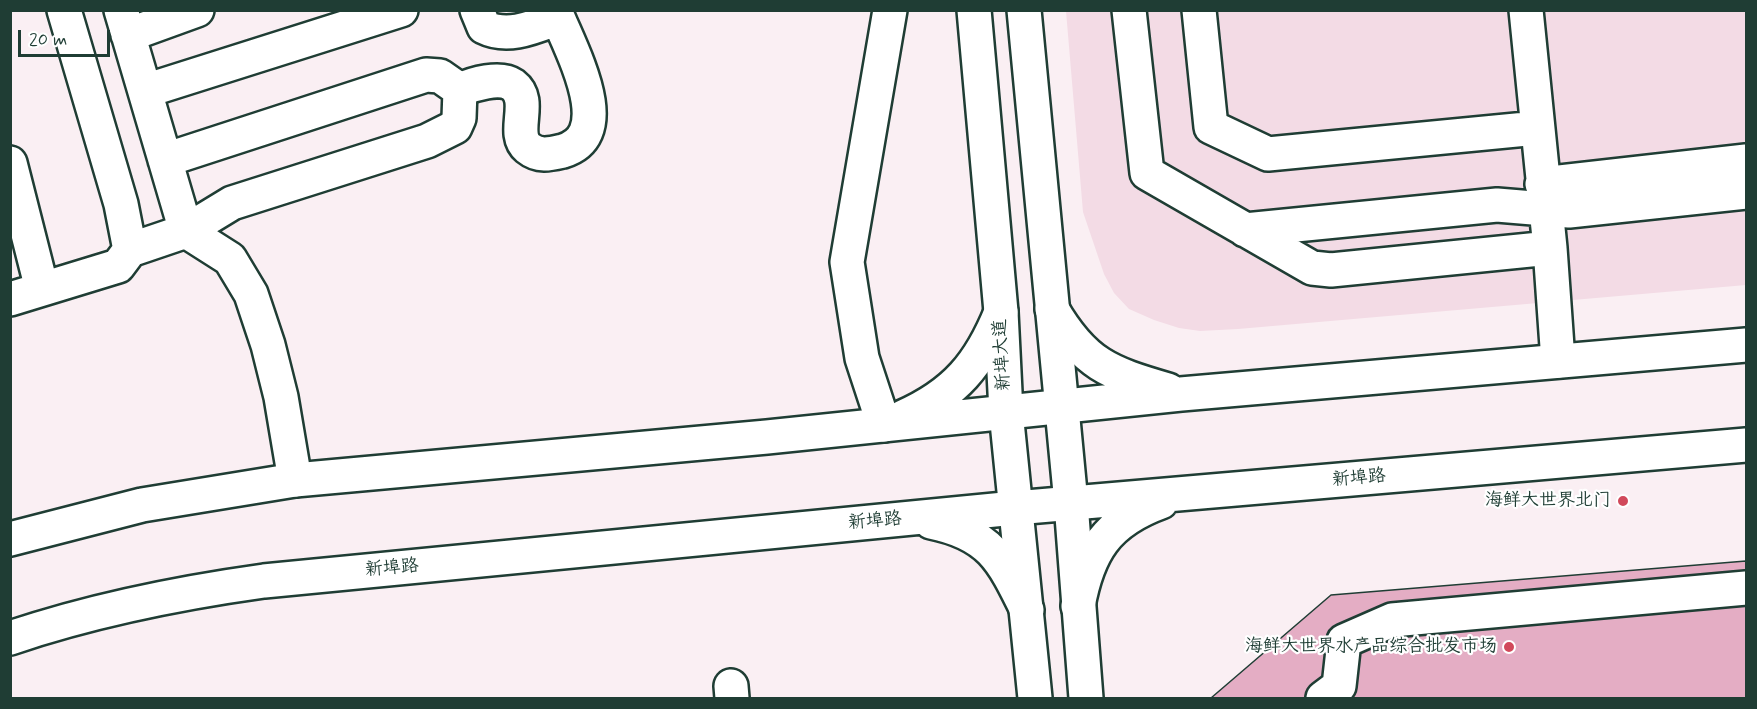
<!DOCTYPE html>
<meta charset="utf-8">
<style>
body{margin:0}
#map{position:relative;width:1757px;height:709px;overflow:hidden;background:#faeff3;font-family:Mynerve,sans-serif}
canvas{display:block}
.frame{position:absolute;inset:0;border:12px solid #1f3d34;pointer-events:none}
.scale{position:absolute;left:18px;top:30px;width:92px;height:27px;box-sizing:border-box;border:3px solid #1f3d34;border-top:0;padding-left:8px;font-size:18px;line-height:21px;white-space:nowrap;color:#1f3d34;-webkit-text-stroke:4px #fff;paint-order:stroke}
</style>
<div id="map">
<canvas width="1757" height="709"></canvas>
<div class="frame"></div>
<div class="scale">20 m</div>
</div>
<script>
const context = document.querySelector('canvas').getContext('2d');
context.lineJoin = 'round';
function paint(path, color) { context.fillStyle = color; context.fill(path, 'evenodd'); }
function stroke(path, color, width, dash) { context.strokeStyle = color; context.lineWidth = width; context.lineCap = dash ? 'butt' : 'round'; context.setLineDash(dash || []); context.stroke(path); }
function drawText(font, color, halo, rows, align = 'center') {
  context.font = font + ' Mynerve,"LXGW WenKai TC",sans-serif'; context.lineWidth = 4.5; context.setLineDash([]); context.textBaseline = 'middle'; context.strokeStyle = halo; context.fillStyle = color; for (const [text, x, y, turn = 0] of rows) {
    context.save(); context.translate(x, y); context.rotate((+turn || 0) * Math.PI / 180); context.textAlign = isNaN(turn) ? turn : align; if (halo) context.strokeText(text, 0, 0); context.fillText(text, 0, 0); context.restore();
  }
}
paint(new Path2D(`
 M1066 11H1746V285L1238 329 1200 331 1179 328 1154 320 1129 309 1114 293 1104 274 1083 212Z`), '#f3dbe5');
const building = new Path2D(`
 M1746 561V698H1211L1331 595Z`);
paint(building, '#e4adc4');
stroke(building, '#1f3d34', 1.5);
const minor = new Path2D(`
 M121 10 186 231 230 259 251 294 268 345 281 397 295 480
 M477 10 484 27C508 39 534 27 558 18
 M1129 10 1147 173 1312 268 1331 270 1550 248
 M1199 10 1211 127 1268 154 1537 128
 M1526 10 1550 248 1558 361
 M128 35 197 10
 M145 91 401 10
 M165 160 426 75 440 76 460 90
 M10 163 42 289
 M1542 184 1746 161
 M1245 230 1497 205 1569 211 1746 192
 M130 250 186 231 232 203 427 141 455 127 459 118 460 90C473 84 500 76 513 85 534 101 510 133 528 148 539 157 550 154 563 151 620 134 568 45 555 10
 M10 299 118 266 130 250 121 204 64 10
 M884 425 862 358 847 262 890 10
 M731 686 732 698
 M1323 698 1339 686 1344 641 1392 620 1746 588`);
const major = new Path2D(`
 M974 10 1001 312 1006 412 1035 698
 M1024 10 1071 503 1086 698`);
const highway = new Path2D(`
 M1052 309C1084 364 1109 373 1168 390
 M903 417C955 394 980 364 1001 312
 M931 522C990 534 1002 559 1027 610
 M10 539 142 505 295 480 767 437 1181 394 1746 345
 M1078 606C1088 552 1106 522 1161 502
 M10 638C93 610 178 593 264 581L1015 508 1746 445`);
stroke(minor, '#1f3d34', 38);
stroke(major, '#1f3d34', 38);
stroke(highway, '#1f3d34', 38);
stroke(minor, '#fff', 33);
stroke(major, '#fff', 33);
stroke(highway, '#fff', 33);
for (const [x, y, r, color] of [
 [1623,501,6,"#d1495b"],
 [1509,647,6,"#d1495b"]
]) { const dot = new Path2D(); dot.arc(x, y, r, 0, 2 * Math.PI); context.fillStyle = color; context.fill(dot); stroke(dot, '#fff', 2); }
drawText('18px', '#1f3d34', '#fff', [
 ["新埠大道",1003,355,-93],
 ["新埠路",1359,479,-5],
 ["新埠路",875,522,-5],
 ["新埠路",392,569,-5]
]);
drawText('18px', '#1f3d34', '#fff', [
 ["海鲜大世界北门",1611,501],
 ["海鲜大世界水产品综合批发市场",1497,647]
], 'right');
</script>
